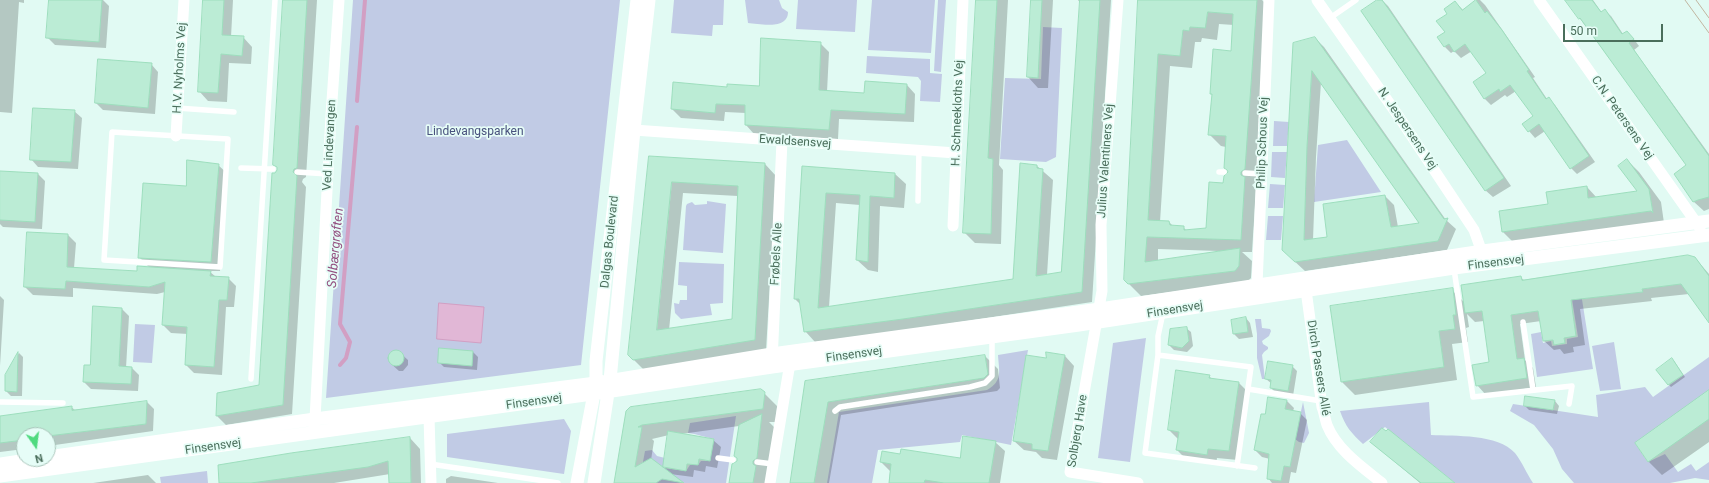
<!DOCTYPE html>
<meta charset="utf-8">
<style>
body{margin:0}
#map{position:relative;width:1709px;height:483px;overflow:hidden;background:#e1faf3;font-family:Roboto,sans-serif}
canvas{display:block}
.north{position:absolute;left:16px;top:427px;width:40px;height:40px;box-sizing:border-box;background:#e6fdf7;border:1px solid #a8c4b9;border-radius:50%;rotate:166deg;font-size:11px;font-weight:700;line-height:16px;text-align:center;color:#4a6e5b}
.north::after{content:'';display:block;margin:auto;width:14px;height:18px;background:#4fda7f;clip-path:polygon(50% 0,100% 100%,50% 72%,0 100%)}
.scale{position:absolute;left:1563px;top:24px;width:100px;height:18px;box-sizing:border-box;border:2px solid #4a6e5b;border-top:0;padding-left:5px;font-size:12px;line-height:14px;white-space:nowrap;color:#4a6e5b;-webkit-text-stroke:3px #e6fdf7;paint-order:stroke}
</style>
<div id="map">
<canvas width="1709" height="483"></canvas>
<div class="north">N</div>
<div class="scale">50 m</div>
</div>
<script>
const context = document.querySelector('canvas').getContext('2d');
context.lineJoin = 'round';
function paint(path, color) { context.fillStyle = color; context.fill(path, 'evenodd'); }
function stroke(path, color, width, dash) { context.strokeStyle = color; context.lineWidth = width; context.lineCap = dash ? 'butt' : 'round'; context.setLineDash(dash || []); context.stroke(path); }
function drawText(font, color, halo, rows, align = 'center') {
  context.font = font + ' Roboto,sans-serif'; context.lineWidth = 3.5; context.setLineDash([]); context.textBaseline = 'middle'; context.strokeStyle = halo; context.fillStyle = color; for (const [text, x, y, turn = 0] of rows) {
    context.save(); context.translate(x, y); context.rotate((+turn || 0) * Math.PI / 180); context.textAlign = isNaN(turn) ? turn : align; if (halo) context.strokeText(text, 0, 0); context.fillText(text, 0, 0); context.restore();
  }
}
paint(new Path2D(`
 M353 0H620L581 365 326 398Z
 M674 0H724L723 25H713L712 36 671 33Z
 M745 0H779L782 8 788 12C788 30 760 24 748 23Z
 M798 0H857L855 32 796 29Z
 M872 0H935L931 53 868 50Z
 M938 0H946L941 72 934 71Z
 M1043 27 1062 28 1056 157 1046 162 1000 159 1005 78 1041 79Z
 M867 56 930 59V73L942 74 940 102 920 101 921 81 918 77 866 73Z
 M1274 121 1289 122 1287 146H1273Z
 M1347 140 1381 192 1314 202 1318 145Z
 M1272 152H1287L1285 178 1271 177Z
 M1270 184 1285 185 1283 208H1268Z
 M707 201 726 204 723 253 683 250 686 206 687 204 692 202 695 205 707 204Z
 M1268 216H1283L1281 240H1266Z
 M679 262 724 264 723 303 710 304 712 315 681 319 675 313 674 303 679 304 680 300H687V286L678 285Z
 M1568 274H1578L1593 369 1537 377 1531 334 1541 332 1543 343 1551 341 1552 346 1567 344V339L1578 337Z
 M1255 319H1261L1262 328 1270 329 1271 331 1269 336 1262 341 1263 344 1268 347V349L1264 352 1262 355 1265 379H1262L1257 358V334Z
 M135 324 155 325 152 363 133 362Z
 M1146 338 1130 462 1098 458 1113 343Z
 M1614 342 1621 389 1600 391 1592 346Z
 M1028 350 1011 445 962 435 960 442 878 450 872 483H827L839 412 987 390C1003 381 999 371 998 355Z
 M1709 357V390L1635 443 1648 462 1665 454 1678 472 1691 464 1696 471 1709 462V480L1695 478 1670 483H1574L1562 469 1553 449 1534 425 1510 411 1513 404 1598 417 1596 395 1645 387 1653 397Z
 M1303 402 1309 433 1304 443 1299 442 1295 439Z
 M1429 402 1431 435C1455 436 1498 434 1515 453 1522 462 1527 474 1533 483H1455L1385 427 1363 444C1352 434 1345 426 1340 411Z
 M736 416 726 483H639L645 451 652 450 657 456 665 458 664 468 686 471 690 465H698L701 461H710L713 439C705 437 697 434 688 433L690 423Z
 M564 419 571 431 564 474 447 457V434Z
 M207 471 208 483H161L160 477Z`), '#c1cbe5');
const water = new Path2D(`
 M439 303 484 307 481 343 437 339Z`);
paint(water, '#e1b7d6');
stroke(water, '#d29fc3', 1);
paint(new Path2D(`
 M0 0H24V3L19 2 12 113 0 112Z
 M50 0H103L109 6 106 48 55 45 47 37Z
 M204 0H233L231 37H243L252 47 251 64 229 63 227 102 208 101 199 91Z
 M284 0H317L306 177 303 179 302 182 306 187 292 414 226 425 217 416 218 393 260 386 276 173 278 168 274 164Z
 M977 0H1008L999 165 1003 170 1001 244 975 243 964 232Z
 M1032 0H1053L1048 88H1038L1028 77Z
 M1078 0H1111L1092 302 914 329 815 342 805 331 801 305 795 299 803 167 895 174 906 184 904 208 880 206 878 272 868 270 857 260 860 205 836 203 829 307 1014 280 1037 166 1053 180 1047 275 1062 273 1080 3Z
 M1140 0H1262L1269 7 1257 181 1252 185 1256 190 1252 252H1242L1252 261 1251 278 1247 282 1141 296 1125 280ZM1219 24 1234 25 1232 52 1211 94 1213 96 1209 134 1221 146 1226 147 1229 171 1207 229 1187 231 1183 227 1173 226 1169 222H1160L1170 66 1192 68 1195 42H1201L1202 38 1217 40ZM1158 249 1219 251V252L1158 261Z
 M1379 0H1382L1388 6 1511 186 1493 197 1485 190Z
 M1477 0H1480L1485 5 1535 77 1533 78 1547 99 1548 98 1555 105 1595 162 1577 174 1571 168 1545 131 1535 138 1529 131 1524 124 1534 116 1516 91 1507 97 1505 95 1491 105 1484 98 1488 73 1472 51 1461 58 1454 51 1451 53 1445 47 1448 14 1455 2 1463 10Z
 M1566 0H1593L1602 13 1605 11 1611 16 1623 34 1633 38 1639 46 1634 50 1709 154V209L1704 211 1694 202 1679 180 1698 177Z
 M1315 38 1324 47 1446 220 1456 229 1447 250 1305 271 1292 259ZM1321 82 1420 224 1398 227 1394 205 1385 196 1328 237 1313 240 1316 157Z
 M820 43 829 52 827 92 865 95 907 85 915 94 914 122 839 119 838 139 754 134 746 125V113L725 112 724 121 681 118 672 109 728 88 760 87Z
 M151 64 158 72 155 114 103 110 96 103Z
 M74 111 82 118 78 169 38 167 31 159Z
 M649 157 765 164 776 176 766 351 645 371 629 355ZM683 193 738 196 733 320 669 330Z
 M1627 160 1639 172 1661 202 1664 223 1515 244 1503 232 1501 212 1549 205 1587 187 1597 198 1638 192Z
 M218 165 228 174 220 271H209L216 277 228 278 236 286 234 307H226L222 375 194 373 186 365 188 334 171 333 163 325 165 292 157 294 73 288V297L33 295 25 287 68 235 76 243 74 268 138 272 150 268 139 257 187 187Z
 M0 172 38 174 45 181 42 229 3 227 0 224Z
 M1695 258 1709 274V322L1689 294 1651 298 1652 301 1580 309 1585 345 1573 347 1574 352 1564 354 1560 349 1554 350 1544 341 1541 321 1520 324 1525 360 1533 368 1536 387 1486 395 1477 385 1491 363 1484 321 1475 322 1467 314 1469 327 1466 328 1468 342 1452 344 1457 380 1355 395 1342 382 1452 290 1464 302 1521 278 1524 280Z
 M0 296 4 300 0 366Z
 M122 309 129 316 126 368H132L139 375 138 391 91 389 84 382Z
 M1246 318 1250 323 1253 337 1239 339 1234 334 1232 320Z
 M1186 328 1191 332 1193 346 1187 352 1174 350 1169 345Z
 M398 351 408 360V365L403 371H399L389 362 388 357 393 352Z
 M473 352 478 357 477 370 444 367 439 362Z
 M19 353 23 357 22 396H11L6 391V375Z
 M985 356 998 369 1000 388 997 391 841 415 829 483H791L806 382Z
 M1065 356 1074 366 1057 460 1042 458 1036 452 1024 450 1014 441 1046 359Z
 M1674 361 1685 377 1671 387 1669 385Z
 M1292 366 1297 371 1293 396 1276 393 1271 388 1272 384 1266 379Z
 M1209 376 1213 380 1239 383 1248 392 1238 460 1217 458 1216 464 1187 460 1177 450 1179 440 1169 430Z
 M1709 392V442L1662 475 1649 462 1636 443Z
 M764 393 777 406 776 422H769L775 428 770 471 766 474 768 483H730L738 461 739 426 681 434 713 440 721 447 717 468 706 466 705 472 694 470 693 477 670 474 683 483H617L626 412ZM669 435 664 466 666 471 651 460 654 441 652 439Z
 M1287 401 1294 408 1293 411 1300 413 1307 420 1296 473 1291 472 1289 483H1272L1268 478 1270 459 1262 457 1255 450 1266 416Z
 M1555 401 1559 406 1557 414 1529 410 1525 406Z
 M147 402 154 409 153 431 48 446V435H24V449L0 452V417L71 407 75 410Z
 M410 438 420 449 421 483H390V474L334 483H220Z
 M995 442 1005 451 1000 483H889L890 471 881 462 900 455 960 459Z
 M1371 442 1453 483H1420Z
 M148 475 156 483H93Z
 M451 476 498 483H446V479Z`), '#0003');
stroke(new Path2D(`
 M357 101 365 0
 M340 365 346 358 350 342 340 324 357 127`), '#d29fc3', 4);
const building = new Path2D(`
 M49 0H102L99 42 46 38Z
 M203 0H224L222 35 244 36 242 56 221 54 218 93 198 92Z
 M283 0H307L297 168 294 169 293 172 297 176 283 405 216 416 217 393 259 385 272 173H275L277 170V167L273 165Z
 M976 0H997L988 158 993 159 991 234 963 233Z
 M1031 0H1042L1038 78 1027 77Z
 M1080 0H1100L1082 292 903 319 804 332 799 299H794L802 166 895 173 894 198 870 196 868 262 856 260 860 195 826 193 818 308 1013 279 1020 163 1037 165V168L1043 169 1036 276 1061 272Z
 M1138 0H1257L1245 169 1241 172V175L1245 177 1241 240 1147 237 1145 262 1240 248 1239 266 1235 271 1128 284 1124 280ZM1208 12 1233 14 1231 51 1213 49 1210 94H1212L1208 135 1226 136 1224 168 1227 170 1228 172 1224 176 1223 183 1209 182 1206 228 1184 230V226L1170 225 1169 221 1148 220 1158 54 1180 56 1183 30 1189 31 1190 27 1205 28Z
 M1377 0H1382L1390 11 1504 178 1485 191 1361 11Z
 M1476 0 1485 13 1487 11 1502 30 1529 70 1527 71 1546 99 1549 97 1589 156 1570 169 1539 124 1528 132 1522 124 1533 116 1510 85 1500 92 1499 89 1484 99 1473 82 1486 73 1467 47 1465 44 1454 52 1449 44 1444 47 1437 37 1445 32 1436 21 1447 14 1444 9 1455 1 1462 10Z
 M1565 0H1592L1601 12 1605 9 1622 34 1627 31 1634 39 1629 43 1709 156V197L1698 200 1693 202 1674 174 1686 165 1580 18 1579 19Z
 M1315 37 1444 219 1448 218 1438 241 1295 262 1282 250 1293 43ZM1312 71 1369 152 1419 223 1391 227 1385 195 1323 204 1327 237 1304 240 1307 147Z
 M761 38 821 42 819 90 864 93 865 81 907 84 905 114 831 110 829 130 745 125V105L716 104 715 113 671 109 673 82 727 87V84L759 86Z
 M98 59 152 63 148 108 95 103Z
 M33 108 75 110 71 162 30 160Z
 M649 156 765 163 755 340 633 360 628 355ZM672 182 738 186 732 319 657 330Z
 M1627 159 1649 189 1653 213 1651 211 1502 232 1499 211 1548 204 1546 192 1587 186 1588 198 1637 191 1618 166Z
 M187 160 219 164 211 262 138 258 143 183 186 186Z
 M0 171 38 173 35 222 0 220Z
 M27 232 68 234 67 267 137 271V266L211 271 210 276 229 277 227 300H219L214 367 185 365 187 327 162 325 165 282 149 287 66 281 65 289 24 287Z
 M1688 255 1695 257 1709 276V323L1681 284 1642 289 1643 292 1571 300 1576 336 1564 338 1565 343 1554 345 1553 340 1543 341 1538 311 1511 315 1517 359 1524 358 1527 378 1476 386 1472 365 1489 362 1482 311 1465 313 1461 285 1521 276 1522 280Z
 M1453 288 1456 315H1453L1455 329 1439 331 1444 367 1341 382 1330 306Z
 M93 306 122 308 119 366 132 367 131 384 83 382 84 365H90Z
 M1246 317 1248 332 1233 334 1231 320Z
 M1187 327 1189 341 1182 348 1168 345 1170 329Z
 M439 348 473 351 472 366 438 363Z
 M388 358a8 8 0 1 1 16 0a8 8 0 1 1-16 0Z
 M18 352 17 392 5 391V375Z
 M1046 352 1065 355 1048 451 1032 449V444L1013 441 1026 355 1046 358Z
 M985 355 988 374 984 378 828 402 814 483H790L805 381Z
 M1672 358 1683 375 1668 385 1656 370Z
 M1268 361 1293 365 1288 391 1270 388 1271 380 1265 379Z
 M1176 370 1210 375 1209 378 1239 382 1229 451 1208 449 1207 455 1176 450 1179 432 1168 430Z
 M761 389 765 392 763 409 642 425 638 427H642L635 467 651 458 684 483 662 479 656 483H614L626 411 630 407Z
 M1709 390V419L1648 462 1635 443Z
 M1525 396 1555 400 1553 410 1524 406Z
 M1268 397 1287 400 1285 409 1301 412 1290 467 1284 466 1281 481 1267 479 1269 454 1254 450 1261 414H1265Z
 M147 401 146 424 48 436V435H24V440L0 443V416L72 406V410Z
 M762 414 757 458 753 461V464L756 466 753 483H729L732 464 737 461V458L734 456 739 425Z
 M1382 428 1386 431 1388 429 1455 483H1421L1370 442Z
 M668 431 714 439 710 461 699 459 698 465 687 464 686 471 663 467Z
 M963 436 996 441 989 483H944L925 480 924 483H889L891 464 880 462 882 451 900 454 901 449 960 458Z
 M410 437 411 483H389L388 461 368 467 251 483H219L218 465 291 453Z`);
paint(building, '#bbecd5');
stroke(building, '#9ddebd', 1);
stroke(new Path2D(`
 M1330 18 1356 0
 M177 108 234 112
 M112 132 228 139 220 267 104 260Z
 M241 168 273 169
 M297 172 328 174
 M1219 172H1224
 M1245 173 1262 174
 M918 201 919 150
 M1454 269 1473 397 1572 386 1569 404
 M1163 313 1158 336V355L1145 453 1255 468
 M1523 322 1533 390
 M1158 355 1251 367 1237 466
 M251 379 275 0
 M1248 389 1321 401
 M0 402 63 403
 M835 411 840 407 970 387 985 383 992 376V336
 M718 458 733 460
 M757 462 773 464
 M430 464 558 483`), '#fff', 5.5);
stroke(new Path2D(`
 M1118 0 1101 225 1102 291 1070 472 1138 483
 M1317 0 1399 117 1474 230 1484 258
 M1539 0 1700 228
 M634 130 956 153
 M176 136 184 0
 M953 226 963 0
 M1257 285 1269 0
 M1306 290 1322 407C1324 412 1325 419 1327 425 1337 450 1362 467 1382 483
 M772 362 782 141
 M429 417 431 483
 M314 426 315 419 331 115 339 0
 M770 483 791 357`), '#fff', 11);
stroke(new Path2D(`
 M48 457 315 419 596 383 772 354 1100 309 1483 251 1709 221
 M0 464 34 459
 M0 476 592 394 772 367 1079 325 1454 268 1709 235
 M577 483 596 383V361L637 0
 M594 483 610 380 634 130 649 0`), '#fff', 13);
stroke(new Path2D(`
 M1685 0 1709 33
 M1696 0 1709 18`), '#c1b6a1', 1);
drawText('12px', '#4a6e5b', '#e6fdf7', [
 ["H.V. Nyholms Vej",180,68,-87],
 ["H. Schneekloths Vej",958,113,-88],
 ["C.N. Petersens Vej",1622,118,55],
 ["N. Jespersens Vej",1407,129,56],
 ["Ewaldsensvej",795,142,4],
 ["Philip Schous Vej",1263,143,-88],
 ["Ved Lindevangen",330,145,-87],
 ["Julius Valentiners Vej",1106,161,-86],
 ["Dalgas Boulevard",610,242,-84],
 ["Frøbels Alle",777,254,-87],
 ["Finsensvej",1496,263,-7],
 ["Finsensvej",1175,310,-9],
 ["Finsensvej",854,355,-8],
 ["Dirch Passers Allé",1318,368,81],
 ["Finsensvej",534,402,-8],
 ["Solbjerg Have",1078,431,-81],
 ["Finsensvej",213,447,-8]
]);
drawText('12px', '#49527e', '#e6fdf7', [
 ["Lindevangsparken",475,132]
]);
drawText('italic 13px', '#935080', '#e6fdf7', [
 ["Solbærgrøften",336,248,-85]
]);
</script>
